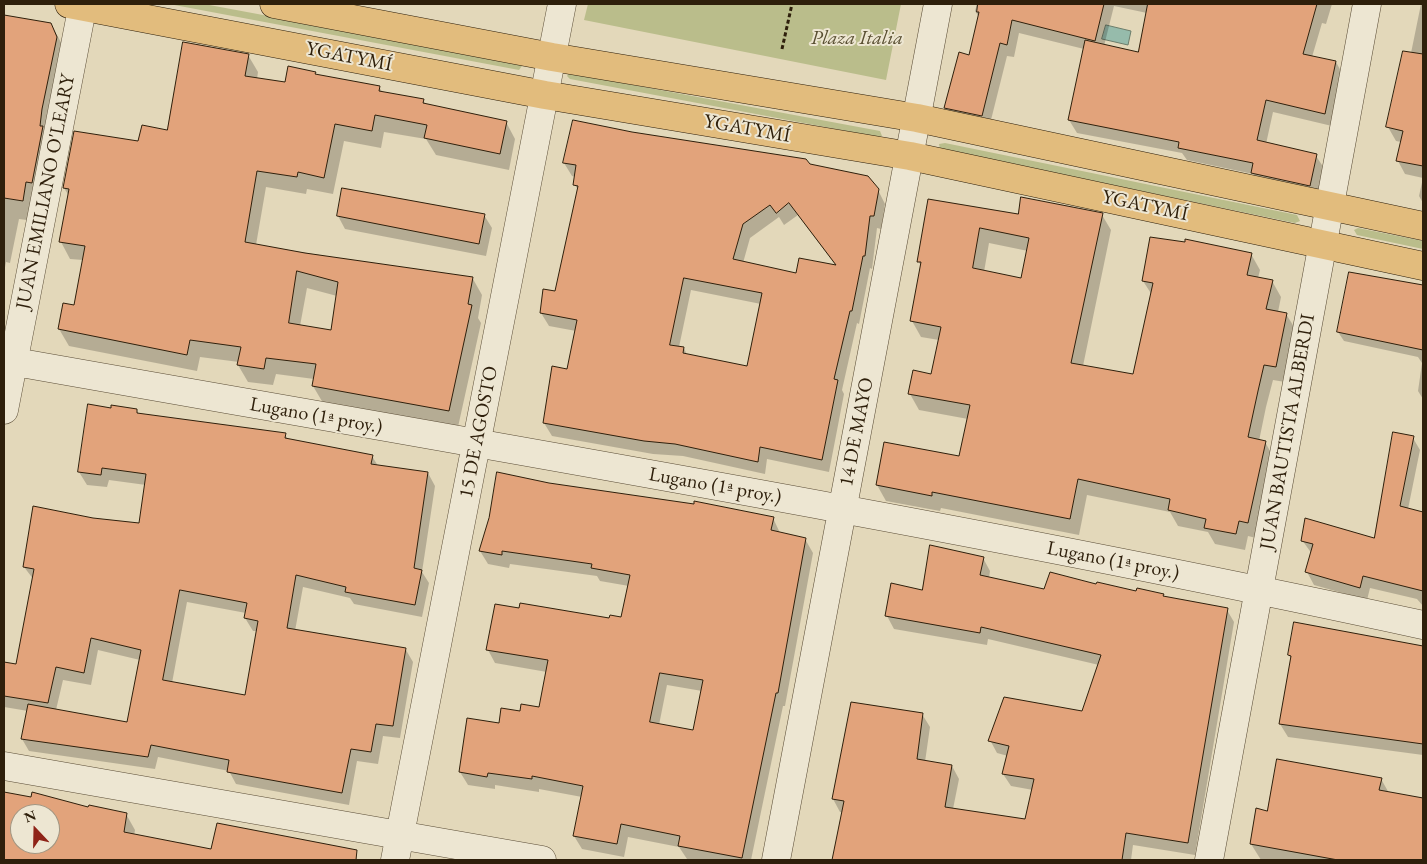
<!DOCTYPE html>
<meta charset="utf-8">
<style>
body{margin:0}
#map{position:relative;width:1427px;height:864px;overflow:hidden;background:#e3d8ba;font-family:"EB Garamond",serif}
canvas{display:block}
.frame{position:absolute;inset:0;border:5px solid #2e1f0b;pointer-events:none}
.north{position:absolute;left:10px;top:804px;width:50px;height:50px;box-sizing:border-box;background:#ede6d2;border:1px solid #a19682;border-radius:50%;rotate:339deg;font-size:14px;font-weight:700;line-height:20px;text-align:center;color:#2e1f0b}
.north::after{content:'';display:block;margin:auto;width:18px;height:22px;background:#8f2418;clip-path:polygon(50% 0,100% 100%,50% 72%,0 100%)}
</style>
<div id="map">
<canvas width="1427" height="864"></canvas>
<div class="frame"></div>
<div class="north">N</div>
</div>
<script>
const context = document.querySelector('canvas').getContext('2d');
context.lineJoin = 'round';
function paint(path, color) { context.fillStyle = color; context.fill(path, 'evenodd'); }
function stroke(path, color, width, dash) { context.strokeStyle = color; context.lineWidth = width; context.lineCap = dash ? 'butt' : 'round'; context.setLineDash(dash || []); context.stroke(path); }
function drawText(font, color, halo, rows, align = 'center') {
  context.font = font + ' "EB Garamond",serif'; context.lineWidth = 4; context.setLineDash([]); context.textBaseline = 'middle'; context.strokeStyle = halo; context.fillStyle = color; for (const [text, x, y, turn = 0] of rows) {
    context.save(); context.translate(x, y); context.rotate((+turn || 0) * Math.PI / 180); context.textAlign = isNaN(turn) ? turn : align; if (halo) context.strokeText(text, 0, 0); context.fillText(text, 0, 0); context.restore();
  }
}
paint(new Path2D(`
 M169 4H204L520 63 522 66 519 70Z
 M588 4H901L886 80 584 20Z
 M569 73 880 131 882 136 878 137 570 79 567 76Z
 M945 143 1297 215 1300 221 1295 223 940 149 939 144Z
 M1358 228 1423 241V249L1357 235 1354 230Z`), '#babd8b');
const water = new Path2D(`
 M1106 25 1131 31 1128 45 1102 39Z`);
paint(water, '#96bbab');
stroke(water, '#6c7d6b', 1);
paint(new Path2D(`
 M977 4H1332L1326 24 1322 23 1312 57 1336 62 1343 75 1332 126 1273 112 1266 144 1316 156 1324 168 1317 198 1260 186 1253 174 1187 160 1182 153 1077 133 1069 120 1084 49 1019 33 1014 57 1007 56 989 128 953 120 945 108 970 56 979 17 975 11ZM1114 6 1147 13 1139 53 1104 46Z
 M1421 4H1423V203L1419 196 1423 178 1405 174 1398 161 1401 142 1396 141 1388 127 1411 53Z
 M4 16 51 24 63 46 35 221 19 219 10 263 6 262 4 273Z
 M248 55 258 72 257 79 286 83 315 73 316 76 379 87 383 93 423 100 426 105 506 122 515 139 509 170 436 155 426 139 384 132 381 148 344 141 333 194 307 189 306 194 266 187 256 245 473 279 482 295 478 318 481 323 458 427 323 403 313 386 314 379 276 374 273 385 248 382 238 365 239 362 200 357 197 371 69 346 59 329 74 306 83 260 70 259 61 242 69 196 64 188 139 143 168 131ZM307 288 337 296 332 332 300 326Z
 M564 163 809 165 878 190 885 204 881 229 877 228 872 269 870 268 859 324 857 323 842 390 844 394 829 472 767 459 765 474 683 456 653 454 552 436 544 423 568 370 576 331 549 326 541 313 556 292 578 190 575 185 576 177 572 176ZM798 215 836 266 797 275 743 263 750 238 779 217 784 225ZM691 290 761 304 748 367 687 355 684 348 679 347Z
 M929 200 1019 215H1102L1111 230 1083 366 1134 376 1152 295 1143 281 1251 254 1260 270 1258 278 1272 281 1281 297 1278 312 1286 314 1296 330 1285 382 1273 380 1266 407 1259 441 1265 442 1274 458 1256 538 1248 536 1245 550 1215 544 1208 532 1178 526 1170 512 1087 495 1079 535 941 508 940 511 886 501 877 485 960 457 968 419 919 410 910 394 932 375 939 340 921 337 912 321 922 267 918 261ZM989 243 1028 251 1022 280 984 272Z
 M484 215 492 228 486 256 345 229 338 216Z
 M1423 286V399L1418 391 1422 363 1418 357 1344 341 1338 332Z
 M112 409 136 410 139 414 285 435 288 439 372 456 378 466 428 473 435 486 422 572 429 583 422 617 354 604 350 598 303 587 295 631 406 650 413 662 400 738 383 736 378 764 357 761 349 805 236 784 229 771 158 757 155 769 29 751 22 739 28 711 4 707V663L17 666 34 580 24 567 93 519 140 524 146 485 109 480 107 487 87 485 79 472ZM187 602 246 613 245 618 253 631H257L246 697 172 683ZM98 650 140 660 128 723 56 710 63 680 91 685Z
 M1413 438 1420 450 1408 509 1423 513V606L1417 599 1370 588 1367 600 1314 585 1307 572 1312 554 1302 540 1375 539Z
 M549 484 773 518 780 533 805 539 813 553 785 706H783L751 860 687 859 679 847 628 837 624 857 582 849 574 836 582 797 539 789V792L495 785V789L468 785 460 772 500 725 521 712 540 709 547 672 495 663 488 650 520 609 610 619 622 618 629 586 600 581 597 576 510 564 509 568 488 564 480 551ZM667 685 702 691 694 732 659 725Z
 M983 558 990 571 989 578 1044 590 1097 585 1163 595 1165 598 1227 610 1234 622 1195 855 1133 845 1131 860H834L843 812H840L833 799 922 714 930 727 925 762 952 766 959 779 953 809 1026 820 1033 790 1011 786 1003 774 1008 756 997 753 990 740 1083 712 1099 665 988 639 987 645 894 629 887 616 923 591Z
 M1423 647V755L1288 737 1280 724 1291 659 1289 655Z
 M1381 779 1389 793 1423 800V860H1261L1251 844 1268 813Z
 M4 794 126 814 135 830 134 836 179 845 180 842 212 850 340 848 347 860H4ZM20 814H50V844H20Z`), '#0003');
const building = new Path2D(`
 M978 4H1104L1095 41 1012 20 1007 45 1000 43 982 116 944 108 959 52 969 55 979 12H977Z
 M1148 4H1317L1303 54 1336 61 1325 114 1266 100 1257 140 1317 154 1310 186 1251 173 1253 163 1178 148 1179 142 1068 120 1085 40 1138 52Z
 M4 15 51 23 57 37 42 109 40 126H43L32 183 26 182 23 201 4 198Z
 M183 42 249 54 245 76 285 82 288 66 316 72 315 74 380 86 379 91 424 99 423 103 507 121 500 154 424 138 427 125 375 115 372 131 335 124 324 178 298 172 297 177 257 171 245 242 305 253 473 277 468 304 472 305 449 411 312 386 316 364 266 358 264 369 237 365 241 347 190 340 187 355 58 329 63 303 74 305 85 246 59 242 69 189 63 188 74 131 138 141 142 125 167 130ZM297 271 338 282 331 330 289 323Z
 M1403 51 1423 54V166L1396 161 1403 131 1386 127Z
 M573 120 632 132 806 159 810 164 868 176 879 189 874 216H870L865 256H863L852 311H850L834 379 838 380 822 460 760 447 758 462 675 444 644 441 543 423 552 366 567 369 577 320 540 313 543 289 555 291 578 186 573 185 576 165 563 163ZM789 203 836 265 799 258 796 273 733 259 743 224 770 205 776 213ZM684 278 762 293 747 366 683 353 684 347 670 345Z
 M342 188 485 214 479 244 337 216Z
 M1021 197 1103 213 1071 363 1133 374 1153 283 1142 281 1150 237 1185 242V239L1252 253 1247 275 1273 280 1266 309 1287 313 1276 367 1264 365 1258 391 1248 437 1266 441 1248 523 1239 521 1236 534 1204 528 1206 519 1168 510 1170 499 1078 479 1070 519 932 492V496L876 485 884 442 959 456 970 405 908 394 913 370 931 374 941 327 910 321 921 262H917L928 199 1018 214ZM980 228 1029 238 1021 278 973 268Z
 M1349 272 1423 285V350L1337 332Z
 M88 404 111 408V405L137 409V413L286 433 285 438 373 455 371 464 428 472 414 568 422 570 415 605 345 592 346 587 296 575 287 628 406 648 393 726 376 724 371 752 351 749 342 793 227 772 229 760 151 745 148 757 21 739 28 704 127 722 141 650 91 638 84 673 56 667 48 703 4 696V662L16 664 34 569 23 567 33 506 93 518 139 523 146 474 102 468 101 475 78 472ZM180 590 247 603 244 618 258 621 245 695 163 680Z
 M1393 432 1414 436 1400 506 1423 512V591L1363 576 1360 588 1305 572 1313 544 1301 541 1305 518 1374 538Z
 M497 472 549 483 694 504V501L774 517 771 530 806 538 778 693H776L742 858 678 846 680 836 621 824 617 844 573 836 583 786 532 776V779L488 773 487 777 459 772 467 718 499 723 501 708 520 711 521 704 539 707 548 660 486 650 495 604 519 608 520 603 609 618 610 615 621 617 630 575 591 568 592 564 502 551V555L479 551 489 518ZM660 673 703 680 693 730 650 722Z
 M930 545 984 557 980 575 1044 589 1050 572 1096 584 1097 582 1136 591 1137 588 1164 594 1163 596 1228 608 1188 843 1126 833 1122 860H832L844 801 832 799 851 702 923 713 917 759 952 765 945 807 1025 819 1034 779 1002 774 1009 746 988 741 1004 697 1082 711 1101 655 981 627 980 633 885 616 891 583 922 590Z
 M1294 622 1423 646V744L1279 724 1291 656 1288 655Z
 M1277 759 1382 778 1379 790 1423 798V860H1338L1250 844 1256 808 1267 811Z
 M4 792 31 797 32 792 88 807 89 805 127 813 124 832 211 849 217 823 357 850 356 860H4ZM20 814H50V844H20Z`);
paint(building, '#e2a37b');
stroke(building, '#2e1f0b', 1);
const minor = new Path2D(`
 M4 360C478 444 953 523 1423 625
 M4 410 83 4
 M4 766 542 860
 M395 860 562 4
 M776 860 938 4
 M1209 860C1263 575 1312 289 1367 4`);
const major = new Path2D(`
 M69 4 545 95 910 156 1423 266
 M274 4 552 57 917 118 1423 226`);
stroke(minor, '#5b4d37', 29);
stroke(major, '#2e1f0b', 29);
stroke(new Path2D(`
 M782 49 792 4`), '#2e1f0b', 3, [4, 2.5]);
stroke(minor, '#ede6d2', 28);
stroke(major, '#e2bc7d', 28);
drawText('italic 20px', '#584e31', '#ede6d2', [
 ["Plaza Italia",857,39]
]);
drawText('20px', '#2e1f0b', '#ede6d2', [
 ["YGATYMÍ",349,57,11],
 ["YGATYMÍ",747,129,10],
 ["JUAN EMILIANO O'LEARY",46,192,-79],
 ["YGATYMÍ",1145,206,12],
 ["Lugano (1ª proy.)",316,416,10],
 ["15 DE AGOSTO",479,432,-79],
 ["14 DE MAYO",857,432,-79],
 ["JUAN BAUTISTA ALBERDI",1288,432,-80],
 ["Lugano (1ª proy.)",715,486,10],
 ["Lugano (1ª proy.)",1113,561,11]
]);
</script>
